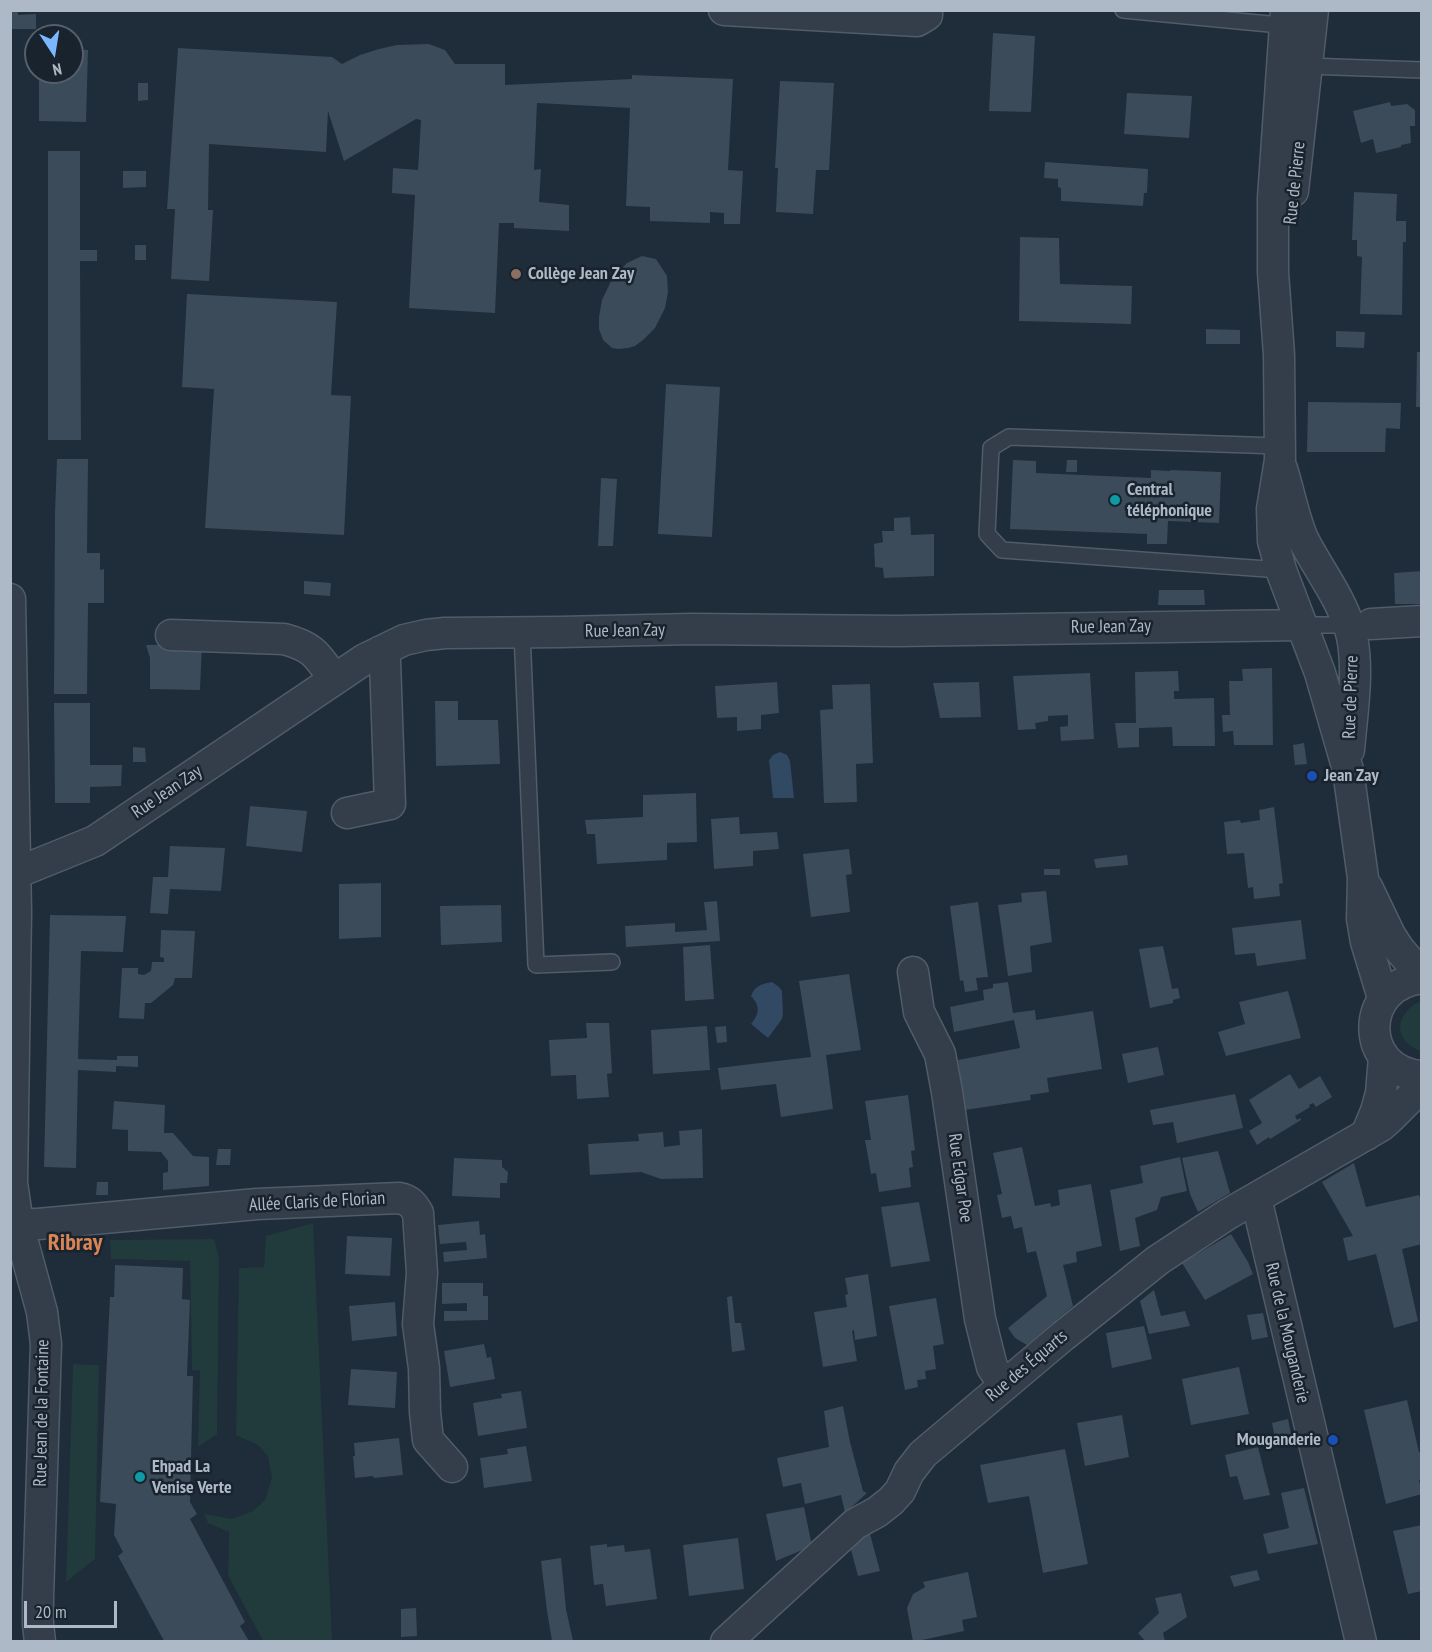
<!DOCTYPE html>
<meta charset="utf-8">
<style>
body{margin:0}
#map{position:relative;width:1432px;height:1652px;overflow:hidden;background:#1f2c3a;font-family:"PT Sans Narrow",sans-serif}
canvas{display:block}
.frame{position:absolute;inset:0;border:12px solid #adb9c6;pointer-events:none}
.north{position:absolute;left:24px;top:24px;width:60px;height:60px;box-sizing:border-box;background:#19232e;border:2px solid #545f6b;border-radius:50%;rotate:168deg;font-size:16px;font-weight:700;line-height:24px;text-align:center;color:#adb9c6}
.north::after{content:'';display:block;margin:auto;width:21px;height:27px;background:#7ab7ff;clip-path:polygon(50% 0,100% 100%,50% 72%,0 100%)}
.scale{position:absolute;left:24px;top:1601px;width:93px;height:27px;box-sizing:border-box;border:3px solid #adb9c6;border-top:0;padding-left:8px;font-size:18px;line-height:21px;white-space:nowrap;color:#adb9c6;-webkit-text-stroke:4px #19232e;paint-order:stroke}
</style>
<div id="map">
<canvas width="1432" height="1652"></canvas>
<div class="frame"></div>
<div class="north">N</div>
<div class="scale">20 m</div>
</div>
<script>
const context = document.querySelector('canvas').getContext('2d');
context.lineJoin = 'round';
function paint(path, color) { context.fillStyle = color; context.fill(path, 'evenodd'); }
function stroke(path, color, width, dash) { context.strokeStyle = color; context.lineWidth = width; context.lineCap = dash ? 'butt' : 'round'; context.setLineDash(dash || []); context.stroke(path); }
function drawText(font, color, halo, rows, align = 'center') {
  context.font = font + ' "PT Sans Narrow",sans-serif'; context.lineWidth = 5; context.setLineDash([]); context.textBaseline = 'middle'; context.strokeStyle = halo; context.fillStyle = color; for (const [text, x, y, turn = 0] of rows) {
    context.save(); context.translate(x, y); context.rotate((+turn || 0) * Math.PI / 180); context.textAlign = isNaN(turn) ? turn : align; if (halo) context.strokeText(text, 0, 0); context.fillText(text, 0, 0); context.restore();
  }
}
paint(new Path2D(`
 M1419 1002H1421V1051C1394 1042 1393 1015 1419 1002Z
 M313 1223 332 1641H263L228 1575 229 1532 208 1523 204 1514 232 1519 253 1511 265 1500 272 1478 268 1456 258 1445 236 1435 239 1268 264 1267 266 1236Z
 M214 1239 219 1258 217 1434 198 1447 200 1371 192 1370 190 1261 111 1259 110 1240Z
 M73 1364 99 1365 95 1559 66 1582Z`), '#213a3b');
paint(new Path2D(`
 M780 752 787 755 790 761 794 798H773L769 760 773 755Z
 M772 982 779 987 782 991 783 1014 782 1019 768 1038 751 1024C759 1014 761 1007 751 996 755 985 762 984 772 982Z`), '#314962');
paint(new Path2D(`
 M10 10H18V15L36 14V29H10Z
 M993 33 1035 36 1031 112 989 111Z
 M429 44 445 50 455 64H505V85L632 79V75L733 79 728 170 743 171 740 224H724V213L710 212V223L650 221V207L626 206 630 108 537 103 534 170 541 169 539 202 569 205V231L514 228V223H499L495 313 409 308 415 195 392 193 393 168 418 170 421 120 416 119 344 161 328 111 326 152 209 144 208 210H213L209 281 171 279 175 209H167L178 48 332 57 342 64 360 55 379 49 397 45Z
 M72 49 88 50 86 122 39 121V72H72Z
 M780 81 834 83 829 170H816L813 214 776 212 778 168H775Z
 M138 83H148V100L138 101Z
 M1127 93 1192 96 1189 138 1124 134Z
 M1390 102 1391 106 1407 104 1415 110V126H1410L1411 143 1401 145V147L1376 153 1373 139 1361 143 1353 111Z
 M48 151H80V250H97V261H80L81 440H48Z
 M1045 162 1148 169 1147 193H1144L1143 206 1061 201V188L1058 187V179L1044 178Z
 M123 171H146V187L123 188Z
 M1354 192 1397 194 1396 221H1406V242H1403L1402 315 1360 314 1362 257 1357 256V240H1352Z
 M1020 237 1059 238 1060 284 1132 286 1131 324 1019 321Z
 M135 245H146V260H135Z
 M642 256 656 259 667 276 668 292 665 308 655 328 643 340 635 346 628 348 618 349 612 348 603 340 599 329V317L602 300 612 279 627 263Z
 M187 294 337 302 331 395 351 396 344 535 205 528 214 389 182 387Z
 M1206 329 1240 330V344H1206Z
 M1336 331 1365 332 1364 348 1336 347Z
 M1417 352H1422V407H1416Z
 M666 384 720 387 712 537 658 534Z
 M1308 402 1401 403 1400 429 1386 428 1385 452H1307Z
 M57 459H88L87 553H100V570L104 569V603H88L87 694H54L55 512Z
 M1013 460 1036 461V473L1151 478V470L1170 471V470L1221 472 1219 523 1168 521 1167 544H1147V534L1010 529Z
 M1067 460H1077V472H1066Z
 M601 478 617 479 613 546H598Z
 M910 517 911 535 934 534V576L884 578 883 568 875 567 874 544 883 542 882 531H894V518Z
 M1422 571V604H1395L1394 573Z
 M304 581 331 583 330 596 304 594Z
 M1159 590H1204L1205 605H1158Z
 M202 644 200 690 150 689V658L146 645Z
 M1272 668 1273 745H1234L1233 731 1223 732 1222 715H1230L1229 681H1243L1242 669Z
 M1178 671 1179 691H1174V699L1214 698 1215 746H1173L1172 727 1139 728V747L1118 748 1115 723H1136L1135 672Z
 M1090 673 1094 739 1061 741 1060 727 1068 726V715L1048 716V721L1035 723 1036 729 1018 730 1013 676Z
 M777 682 779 713 761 715V729L737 731V717L717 718 715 686Z
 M979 682 981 717 940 718 933 683Z
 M870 684 873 763 856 764 857 802 824 803 820 710 833 709 832 685Z
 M435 701H458V720H498L500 764 436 766Z
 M54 703H90V765H122L121 786 90 787V803H55Z
 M1304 743 1307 764 1295 765 1293 745Z
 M133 747 145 748 146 762H133Z
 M696 793 697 842 667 843V860L597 864 595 834H587L585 820 643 817V795Z
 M250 806 307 811 302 852 246 846Z
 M1274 807 1283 883 1279 884 1280 896 1254 899 1253 887 1248 888 1244 853 1227 854 1224 822 1240 820 1241 823 1260 820 1259 810Z
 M739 817 740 834 777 832 779 849 753 851V866L714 869 711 819Z
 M170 846 225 848 221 891 170 889 168 914 150 913 153 877H168Z
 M849 849 852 874 846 875 850 912 811 917 803 854Z
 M1127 855 1128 865 1096 868 1094 859Z
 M1044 869H1060V875H1044Z
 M381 883V937L339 939V884Z
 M1046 891 1052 942 1030 946 1032 972 1008 976 998 905 1022 902 1021 893Z
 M717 901 720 941 626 947 625 926 675 923V932L707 930 704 902Z
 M978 902 988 977 976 978 978 990 965 992 963 980 960 981 950 906Z
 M501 905 502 942 441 945 440 906Z
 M50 915 126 916 123 952 81 951 78 1059 117 1060V1056H138V1067L116 1066V1072L78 1070 76 1168 44 1167Z
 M1301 920 1306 959 1257 966 1255 953 1235 955 1232 928Z
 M161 930 195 931 192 978H175L173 985 151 1003H145L144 1019 119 1018 122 968H138V974L144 975 151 971 152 962H164V958L160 957Z
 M710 945 714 999 685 1001 683 947Z
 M1163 946 1172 989 1178 988 1180 998 1173 1000V1003L1150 1008 1139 949Z
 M849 974 861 1050 826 1055 833 1109 781 1117 776 1084 721 1090 718 1068 811 1057 799 981Z
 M1008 982 1013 1013 1035 1010 1036 1020 1093 1011 1102 1069 1047 1078 1049 1092 1030 1095 1031 1100 965 1110 958 1060 1020 1048 1014 1020 954 1032 950 1007 984 1000 983 990 993 988V984Z
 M1288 991 1301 1038 1226 1056 1218 1032 1245 1024 1239 1002Z
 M586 1023H609L612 1073 607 1074 609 1097 577 1099 576 1075 551 1076 549 1040 587 1038Z
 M707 1026 710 1070 653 1074 651 1030Z
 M726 1026 727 1042 717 1043 715 1027Z
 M1158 1047 1164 1075 1128 1083 1122 1054Z
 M1290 1074 1299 1089 1320 1076 1332 1097 1316 1107 1313 1103 1309 1105 1310 1107 1295 1116 1297 1120 1300 1118 1301 1120 1270 1139 1269 1137 1257 1145 1249 1131 1262 1123 1249 1100Z
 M1235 1094 1243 1128 1177 1143 1173 1122 1153 1125 1150 1110Z
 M908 1095 915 1150 911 1151 913 1167 909 1168 911 1187 879 1192 876 1173 871 1174 865 1140H871L865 1101Z
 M114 1101 165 1105 164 1133H173L193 1156 209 1157V1186L163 1190V1173L168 1172V1161L161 1152 128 1151V1130L112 1129Z
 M702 1129 703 1178 661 1179 641 1172 590 1175 588 1144 639 1141 638 1134 663 1132 664 1147 680 1145 679 1131Z
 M1022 1147 1035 1206 1050 1203 1051 1207 1060 1205 1058 1190 1091 1184 1102 1246 1076 1252 1077 1262 1063 1265 1073 1306 1027 1345 1015 1338 1008 1328 1047 1296 1036 1251 1027 1253 1022 1227 1014 1229 1011 1216 1002 1218 997 1195 1002 1194 993 1153Z
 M218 1149H231L230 1165H216Z
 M1218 1151 1230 1193 1198 1212 1190 1194 1182 1158Z
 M1180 1157 1187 1191 1161 1197 1157 1210 1135 1218 1140 1246 1120 1251 1110 1190 1143 1183 1140 1166Z
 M454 1158 502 1160V1167L508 1172 507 1183H500V1198L452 1196Z
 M1354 1163 1366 1207 1419 1195 1422 1205V1244L1402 1249 1418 1321 1394 1328 1376 1254 1348 1261 1343 1238 1353 1236 1322 1182Z
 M97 1182H108V1195H96Z
 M919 1202 930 1261 891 1267 881 1207Z
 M479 1221 480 1235 485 1234 487 1258 444 1262 443 1252 467 1250 466 1242 440 1244 438 1225Z
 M1231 1234 1248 1262 1253 1274 1205 1300 1182 1263Z
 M347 1236 392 1238 390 1276 345 1274Z
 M115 1265 183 1268 182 1299 190 1300 187 1376H193L190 1502 197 1514 190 1519 245 1622 240 1626 249 1641H169L168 1640 164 1641 118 1556 123 1552 114 1535 116 1504 100 1502 110 1297H114Z
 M868 1274 877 1336 855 1340 854 1330 852 1331 857 1361 823 1367 814 1312 847 1307 845 1295 848 1294 845 1278Z
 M442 1283H483V1296H488V1320L444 1321V1311H467V1303L442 1304Z
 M1154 1290 1161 1316 1185 1311 1190 1326 1149 1334 1140 1301Z
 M732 1296 735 1323H741L745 1350 732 1352 727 1297Z
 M936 1298 944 1344 933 1346 936 1369 925 1371 926 1379 917 1380 918 1387 905 1390 889 1306Z
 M395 1302 397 1336 352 1341 349 1306Z
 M1263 1313 1268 1337 1252 1340 1247 1315Z
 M1144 1326 1152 1359 1112 1368 1106 1333Z
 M484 1344 487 1358 491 1357 495 1379 450 1387 444 1351Z
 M1239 1367 1249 1414 1191 1425 1182 1379Z
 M351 1369 397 1372 395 1408 348 1405Z
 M521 1391 527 1428 478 1436 473 1403 502 1398 501 1394Z
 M1407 1400 1419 1452 1422 1454V1479L1419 1480 1422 1494 1386 1504 1364 1410Z
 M843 1406 850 1442 863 1491 867 1493 845 1513 841 1495 805 1504 801 1483 783 1487 777 1458 829 1447 824 1411Z
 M1122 1415 1129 1457 1085 1466 1077 1423Z
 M1288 1419 1291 1434 1275 1438 1272 1423Z
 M399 1438 403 1475 374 1478 373 1476 355 1478 353 1456H355L354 1443Z
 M526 1446 532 1481 484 1488 480 1458 508 1454 507 1449Z
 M1258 1447 1270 1495 1244 1500 1237 1476 1230 1477 1225 1455Z
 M1065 1449 1088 1564 1043 1573 1029 1496 988 1503 980 1465Z
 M1304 1488 1318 1544 1268 1554 1263 1534 1289 1528 1281 1493Z
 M804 1507 812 1546 776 1561 766 1514Z
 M1422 1525V1591L1408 1594 1393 1531Z
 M869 1530 880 1571 858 1576 850 1546Z
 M738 1538 744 1589 689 1596 683 1545Z
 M607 1544V1547L624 1545 625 1552 650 1549 657 1599 606 1606 603 1584 594 1585 590 1546Z
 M561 1558 566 1609 573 1641H552L547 1611 541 1561Z
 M1257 1570 1260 1580 1234 1587 1230 1576Z
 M968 1572 977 1617 962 1620 964 1631 913 1642 907 1608 913 1594 925 1587 923 1582Z
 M1181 1593 1187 1617 1163 1633 1165 1641H1145L1138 1633 1159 1613 1155 1598Z
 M416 1608 417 1636 401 1637V1609Z`), '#3b4b59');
const lane = new Path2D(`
 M1123 10 1290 26
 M1307 66 1422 70
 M1279 446 1009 437 991 448 987 534 1002 550 1281 570
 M1301 625H1353
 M522 632 536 965 612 962`);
const street = new Path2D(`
 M724 10 917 21 927 15V10
 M1286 10 1273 198V272L1279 355 1280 460 1272 509 1273 541 1281 570 1320 673 1348 770 1363 878 1362 919 1366 942 1383 998
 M1293 191 1313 10
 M1282 469C1289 491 1294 518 1303 539 1319 571 1344 601 1352 637 1359 672 1352 714 1349 750
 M10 599 16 912 12 1183 18 1224 42 1312 46 1344 38 1598V1624L40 1642
 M1371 624 1422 621
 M171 635 284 639C314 647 317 655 334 679
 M347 813 390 804 385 661 381 651
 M10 874 16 873 95 841 365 659 404 640 426 635 445 633 560 632 692 629 896 631 1301 625
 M1367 887 1390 935 1399 949 1422 976
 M913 972 919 1012 940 1054 947 1092 980 1319 992 1367 1004 1385
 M1422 978C1358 985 1359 1072 1422 1076
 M1366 1135 1376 1111 1381 1093 1384 1057
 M1256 1198 1361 1642
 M10 1224H38L257 1204 399 1198C409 1200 413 1204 418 1213L422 1273 418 1324 424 1368 425 1412 428 1440 452 1467
 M726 1642 855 1524 877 1512 891 1501 900 1491 909 1472 923 1454 1063 1336 1158 1260 1228 1214 1381 1126 1390 1118 1422 1086`);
stroke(lane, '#505c67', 18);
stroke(street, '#505c67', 33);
stroke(lane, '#333e4a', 15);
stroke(street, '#333e4a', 30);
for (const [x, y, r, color] of [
 [516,274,6,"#8d6e63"],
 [1115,500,6,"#0f9aa8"],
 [1312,776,6,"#1a4fb4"],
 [1333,1440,6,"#1a4fb4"],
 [140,1477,6,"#0f9aa8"]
]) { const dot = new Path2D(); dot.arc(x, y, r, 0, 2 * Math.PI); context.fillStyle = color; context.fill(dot); stroke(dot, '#19232e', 2); }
drawText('18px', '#adb9c6', '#19232e', [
 ["Rue de Pierre",1295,183,-84],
 ["Rue Jean Zay",1111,627,-1],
 ["Rue Jean Zay",625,631,-1],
 ["Rue de Pierre",1351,697,-88],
 ["Rue Jean Zay",167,792,-34],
 ["Rue Edgar Poe",960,1178,82],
 ["Allée Claris de Florian",317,1202,-3],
 ["Rue de la Mouganderie",1287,1333,77],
 ["Rue des Équarts",1027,1366,-40],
 ["Rue Jean de la Fontaine",42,1413,-89]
]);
drawText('bold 18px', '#adb9c6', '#19232e', [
 ["Collège Jean Zay",528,274],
 ["Central",1127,490],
 ["téléphonique",1127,511],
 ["Jean Zay",1324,776],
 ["Mouganderie",1321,1440,"right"],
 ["Ehpad La",152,1467],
 ["Venise Verte",152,1488]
], 'left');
drawText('bold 24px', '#da8555', '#19232e', [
 ["Ribray",75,1243]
]);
</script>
